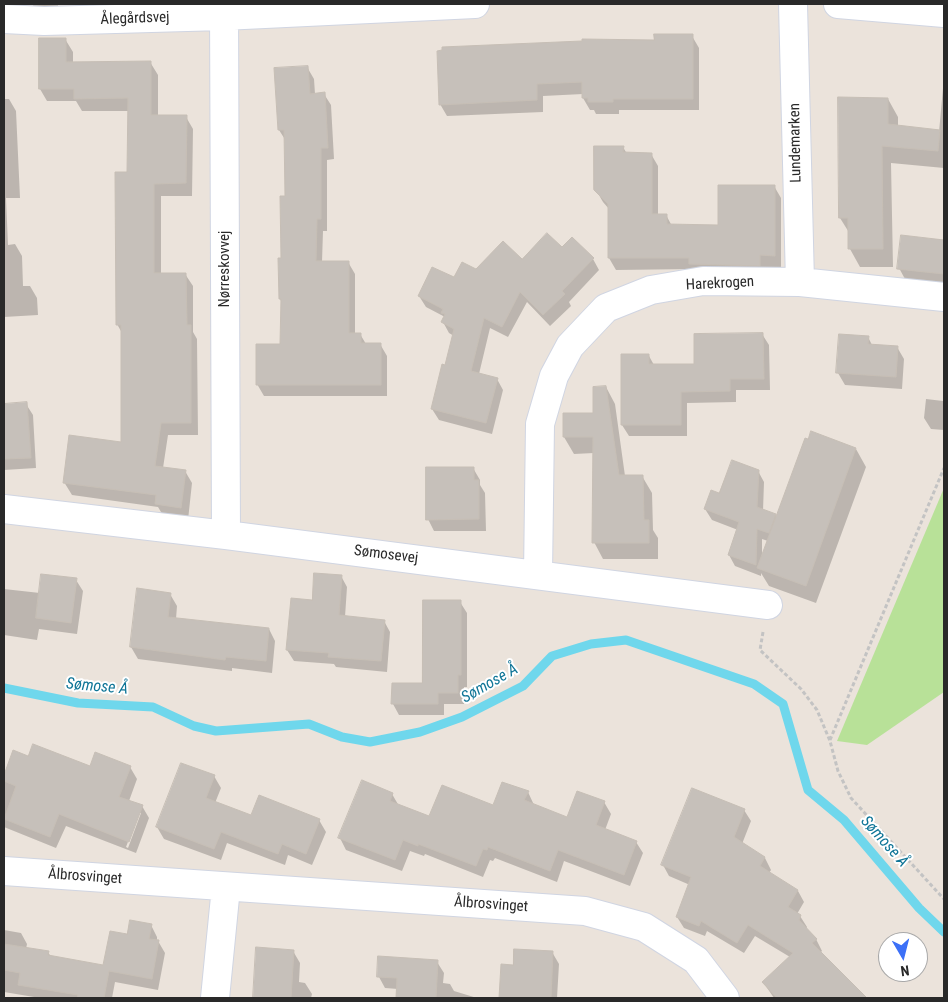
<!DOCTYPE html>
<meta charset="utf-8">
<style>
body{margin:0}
#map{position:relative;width:948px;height:1002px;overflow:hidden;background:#ebe3db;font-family:"Roboto Condensed",sans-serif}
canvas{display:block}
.frame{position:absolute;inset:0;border:5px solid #292929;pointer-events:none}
.north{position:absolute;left:878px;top:932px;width:50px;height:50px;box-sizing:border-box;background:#fff;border:1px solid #a9a9a9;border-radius:50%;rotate:172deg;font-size:14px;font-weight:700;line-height:20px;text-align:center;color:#292929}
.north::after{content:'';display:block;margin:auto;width:18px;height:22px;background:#3c70f7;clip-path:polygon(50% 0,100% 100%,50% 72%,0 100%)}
</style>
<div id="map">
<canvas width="948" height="1002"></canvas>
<div class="frame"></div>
<div class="north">N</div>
</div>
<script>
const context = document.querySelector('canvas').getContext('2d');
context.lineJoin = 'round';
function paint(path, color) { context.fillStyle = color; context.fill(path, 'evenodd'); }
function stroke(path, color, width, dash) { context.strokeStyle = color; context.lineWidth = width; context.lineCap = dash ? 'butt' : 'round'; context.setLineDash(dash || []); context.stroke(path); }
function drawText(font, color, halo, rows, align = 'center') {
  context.font = font + ' "Roboto Condensed",sans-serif'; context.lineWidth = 4; context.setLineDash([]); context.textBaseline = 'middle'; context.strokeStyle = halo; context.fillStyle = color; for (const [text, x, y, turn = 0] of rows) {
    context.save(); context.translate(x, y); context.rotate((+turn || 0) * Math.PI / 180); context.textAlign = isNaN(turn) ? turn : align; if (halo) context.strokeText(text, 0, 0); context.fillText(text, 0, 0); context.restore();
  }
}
paint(new Path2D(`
 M944 488V692L867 745 837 741Z`), '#b8e198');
paint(new Path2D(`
 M32 4H58V7H34Z
 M114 4H173L114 5Z
 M692 36 699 48V110H619V114H596L594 110H590L583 98V94L543 96V112L447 116 440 104 655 41Z
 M65 39 73 52V63L150 62 158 75V116L186 117 193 129 192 196H161V274H185L193 286V332L197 339 198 435H168L163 468 185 471 192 483 188 520 164 517 158 507 72 495 64 482 122 444V333L117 324 128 174 129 111H82L76 101H47L40 89Z
 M307 67 314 79 315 94H324L331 105 334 159 327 160V231H323L322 262H348L355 274V334H360L366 344H380L387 356V396H264L257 384 281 346 282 303 280 299 287 197 286 141 279 130Z
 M944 77V168L891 163 893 267H860L850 249V234L840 218 888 99 898 117V126L939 132Z
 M4 99H9L16 111 20 198H6L8 245 15 244 22 256 23 286H30L37 298 38 315 4 317Z
 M623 147 627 154H651L658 166V215H666L672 226H719L774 186 781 198V267H766V277L694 269 616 270 609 258V209L603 202 596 190Z
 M935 239 944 240 943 284 905 279 899 268 935 241Z
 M562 249 593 259 599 270 569 302 571 306 550 326 527 302 508 337 490 328 479 374 497 379 503 390 492 434 439 420 432 409 454 336 449 333 443 322 445 317 426 307 419 296 455 279 476 271 522 261Z
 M762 334 769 345 770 390H736V402L687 403V436H629L622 425 649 356 654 365H695Z
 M868 337 872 345 897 347 904 359 902 389 845 385 838 373Z
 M606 387 615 404 625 476H642L652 493 653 530 658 538V559H603L594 542V453L574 454 564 437 565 414H594Z
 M944 393V430L931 429 924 418 926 399 943 401Z
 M26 404 33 415 36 468 4 470V405Z
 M856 449 866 467 816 603 769 586 761 573V576L735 566 729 555 738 530 712 520 705 509 720 494 758 471 764 482 763 511 775 515 777 518ZM762 539 768 541 762 557Z
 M473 468 480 480V485L485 493 486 531H434L428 519Z
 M341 576 347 587 345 617 384 621 390 632 387 672 336 667 334 664 294 661 287 650 313 601Z
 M76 580 83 591 77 634 39 629 37 640 4 635V589L40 593Z
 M138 590 170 594 177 606 176 619 269 629 275 641 272 673 232 668V671L138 659 131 647Z
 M460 602 467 613V687H464V704H444V715H399L393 704 424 684Z
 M14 751 29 757 90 767H130L137 779 129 801 142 806 149 818 136 853 66 826 56 848 4 827V778ZM139 813H141L128 848 126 847Z
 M214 776 221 788 215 803 252 817 319 820 326 832 312 865 288 855 285 865 227 843 221 860 164 839 157 827Z
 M503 783 528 792 534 805 568 818 604 802 611 814 605 830 636 842 643 853 630 886 564 861 557 882 495 858 493 861 490 860 483 877 425 854 424 856 410 851 402 871 346 850 340 838 392 794 399 806 430 818 494 807Z
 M744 810 751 821 742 844 765 858 771 870 769 873 798 891 804 902 797 914 800 916 807 927 806 929 816 939 822 951 820 953 864 998H774L763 982 790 957 755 936 744 953 707 931 705 936 684 928 677 917 690 885 669 876 663 865Z
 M151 925 157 937V941H158L165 953 158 990 115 982 112 998H40L4 992V930L21 933 27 944 26 949 48 952 51 957 104 966 128 935Z
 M258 948 293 951 300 963 299 982 305 983 312 994 311 998H254Z
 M552 952 559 964 557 998H500L502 965 514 966Z
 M437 962 444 973 443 983 450 984 454 991 477 998H397L398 989 385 988 379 977Z`), '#0003');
stroke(new Path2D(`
 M4 688 78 703 153 707 194 726 216 731 309 724 342 737 370 742 420 732 462 717 523 686 552 656 591 644 626 640 754 684 783 704 808 790 844 820 919 908 944 932`), '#6fd7ec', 9);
const building = new Path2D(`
 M654 34H693V99H613V102H588V98H582V82L537 84V100L439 105 437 51 442 50V47L582 41V39L654 40Z
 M39 38H66V62L151 61V115H187L186 183 154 184V273H186L187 325H191V423H161L155 466 186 470 181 508 155 504 156 495 63 483 69 435 121 442V325H116L115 172H127L128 98 74 99V89H39Z
 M308 66 310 94 325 92 328 148H321V219H317L316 261H349V333H361V343H381V385H256V344H280L281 299H279L278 258H281L280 196H285L284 130H278L274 68Z
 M838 97 888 98V124L940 130 938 151 882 146 883 249H848V218H839Z
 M594 146H624L623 152 652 153V214H667V224L718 225V185H775V256L760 255V266L689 264V258H608V204L594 190Z
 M547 233 562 247 572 237 594 258 562 291 565 294 543 315 520 292 502 327 484 318 471 371 498 378 486 423 431 409 442 364 445 365 454 329 441 322 445 314 441 313 443 309 418 296 432 267 454 277 462 262 476 269 503 241 522 259Z
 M901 235 944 240V274L897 269Z
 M763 333 764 379H730V391L681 392V425H621V354H649V364H694V334Z
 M839 334 869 336 868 344 898 346 896 377 836 373Z
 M606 386 619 475H643L644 520H649V543H592L593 437H563V413H593V387Z
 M27 402 31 458 4 459V404Z
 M811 431 856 448 806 586 757 568 805 438 808 439Z
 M732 460 759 470 757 507 776 514 769 533 757 529 756 565 728 555 739 522 704 509 711 490 719 493Z
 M426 467H474V480H479V519L426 520Z
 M314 573 342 575 339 615 385 620 381 661 328 657 329 653 286 650 291 598 312 600Z
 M41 574 77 578 71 623 36 618Z
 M137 588 171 593 168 617 269 628 266 661 226 657 225 660 130 647Z
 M423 600H461V675H458V693H438V704H391L392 683H422Z
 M33 744 90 766 95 752 131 766 119 797 143 805 129 842 59 814 50 837 4 819 16 786 4 781V775L13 750 28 756Z
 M181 763 215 775 206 798 251 815 259 795 320 819 306 854 282 844 278 854 221 832 214 849 156 827Z
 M362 780 393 793 390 801 429 816 442 785 493 805 502 782 529 791 524 800 567 817 577 791 605 801 596 825 637 841 624 875 558 850 550 871 488 847 487 850 483 849 476 866 418 844V846L403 840 395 860 338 838Z
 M692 788 745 809 734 837 765 857 760 866 798 890 788 907 801 915 799 920 817 939 812 943 867 998H777L762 982 793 953 748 925 737 943 701 921 699 926 676 917 691 877 661 865Z
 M130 920 152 924 149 939 159 940 152 979 109 971 104 998H77L78 995 18 985 20 973 4 970V944L49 951 48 955 103 965 110 931 127 934Z
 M256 947 294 950 291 998H253Z
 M514 949 553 951 551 998H499L501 964 513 965Z
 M378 956 438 960 436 998H396L397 978 377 977Z`);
paint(building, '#c6c0ba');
stroke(building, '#c6beb5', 1);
const minor = new Path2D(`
 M224 4 226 535
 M793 4 800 282
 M838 4 944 13
 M4 19 44 21 223 16 475 4
 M4 509 226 535 768 605
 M538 575 540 424 554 376 570 346 606 308 651 290 703 281 800 282 944 297
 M4 871 585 911 644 927 696 960 725 998
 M215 998 226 887`);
stroke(minor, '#d0d5e2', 30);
stroke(new Path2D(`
 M763 632 760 650 801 689 817 710 830 741 838 771 851 798 944 899
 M830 740 944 468`), '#c3c3c3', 3, [4, 2.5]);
stroke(minor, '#fff', 28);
drawText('15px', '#292929', '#fff', [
 ["Ålegårdsvej",135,19,-2],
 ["Lundemarken",796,143,-91],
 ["Nørreskovvej",225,269,-90],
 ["Harekrogen",720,284,-3],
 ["Sømosevej",386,555,7],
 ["Ålbrosvinget",85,877,4],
 ["Ålbrosvinget",491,905,4]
]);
drawText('italic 16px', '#0f7597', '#fff', [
 ["Sømose Å",490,684,-30],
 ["Sømose Å",97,687,5],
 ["Sømose Å",884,842,48]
]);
</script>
